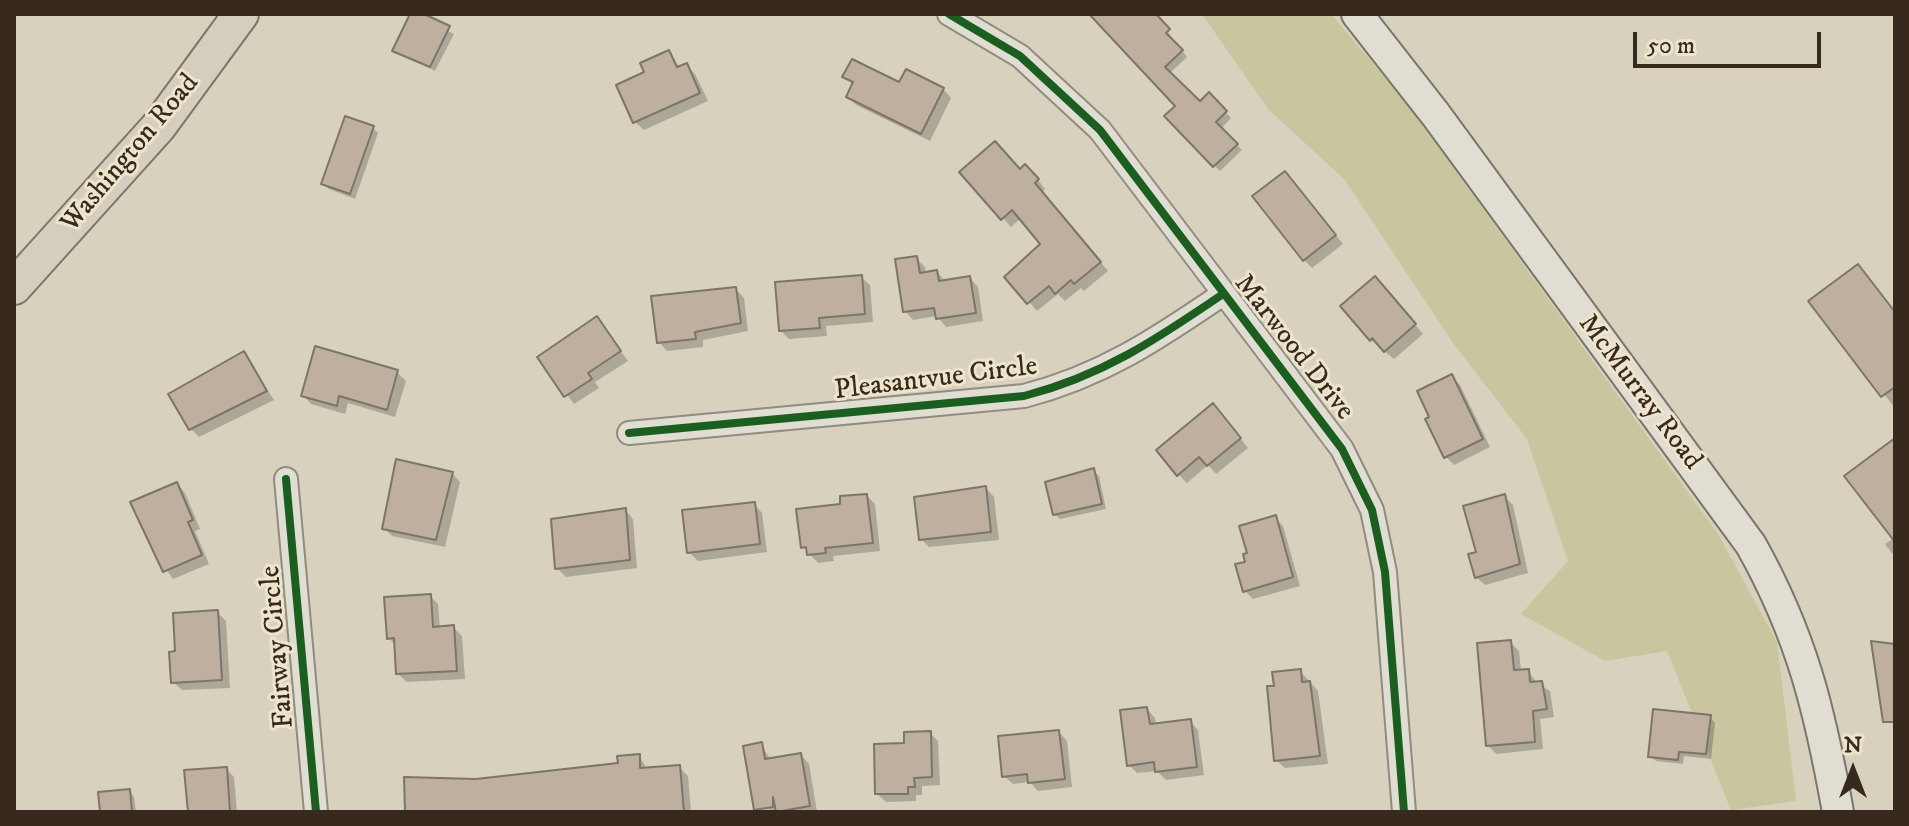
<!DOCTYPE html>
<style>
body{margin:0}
#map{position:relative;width:1909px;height:826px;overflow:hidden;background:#d8d1bd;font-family:"IM FELL DW Pica",serif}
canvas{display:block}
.frame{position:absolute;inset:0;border:16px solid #37291e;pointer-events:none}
.north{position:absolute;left:1813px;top:730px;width:80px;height:80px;-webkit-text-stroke:6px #ede4cc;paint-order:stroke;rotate:0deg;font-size:22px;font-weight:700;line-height:32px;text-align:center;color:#37291e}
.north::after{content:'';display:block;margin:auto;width:28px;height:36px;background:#37291e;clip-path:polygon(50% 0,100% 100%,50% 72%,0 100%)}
.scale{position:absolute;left:1633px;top:32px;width:188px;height:36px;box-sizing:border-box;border:4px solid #37291e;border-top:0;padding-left:10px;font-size:24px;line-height:28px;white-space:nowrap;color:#37291e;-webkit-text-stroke:6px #ede4cc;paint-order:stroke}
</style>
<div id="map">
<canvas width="1909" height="826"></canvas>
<div class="frame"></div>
<div class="north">N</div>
<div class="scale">50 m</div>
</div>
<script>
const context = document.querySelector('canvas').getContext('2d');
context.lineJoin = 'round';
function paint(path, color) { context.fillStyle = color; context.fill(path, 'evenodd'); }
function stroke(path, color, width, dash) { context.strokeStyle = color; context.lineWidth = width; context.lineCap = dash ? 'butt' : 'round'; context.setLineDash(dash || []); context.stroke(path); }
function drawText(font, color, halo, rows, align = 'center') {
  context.font = font + ' "IM FELL DW Pica",serif'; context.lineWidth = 6; context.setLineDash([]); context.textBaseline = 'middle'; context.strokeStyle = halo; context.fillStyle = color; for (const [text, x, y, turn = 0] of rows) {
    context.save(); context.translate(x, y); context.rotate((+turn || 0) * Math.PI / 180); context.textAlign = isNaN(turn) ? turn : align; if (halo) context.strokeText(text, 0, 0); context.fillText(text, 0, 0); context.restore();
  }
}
paint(new Path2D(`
 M1202 14H1331L1405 101 1718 534 1777 642 1796 801 1731 810 1667 651 1605 661 1521 614 1568 561 1527 439 1453 343 1345 180 1268 109Z`), '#c8c59f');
paint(new Path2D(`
 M412 14 454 34 435 71 394 50Z
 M1108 14H1154L1187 57 1169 74 1200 103 1209 95 1231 118 1221 129 1242 150 1220 171 1166 116 1178 106Z
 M668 52 680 68 686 65 695 74 708 101 644 130 635 122Z
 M845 77 943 89 951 98 930 141 856 105 848 97 854 86Z
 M373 128 378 133 355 199 329 189 323 184Z
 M962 172H1020L1034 175 1045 189 1042 192 1108 271 1084 291 1081 288 1065 301 1058 294 1037 311 1007 277 1043 244 1021 218 1011 227Z
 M1285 173 1343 244 1312 268 1304 260Z
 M916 258 925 267 926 274 937 272 946 282 970 278 978 287 983 321 946 327 937 316 913 320 905 311Z
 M1858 266 1895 312 1894 407 1811 301Z
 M861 277 870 285 873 322 826 326 827 336 789 339 781 331Z
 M1383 287 1423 334 1394 359 1371 340 1342 306Z
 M736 289 744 298 748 331 703 340V347L667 351 659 342Z
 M597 319 628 361 595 382 599 388 574 404 540 357Z
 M244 354 274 400 199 437 191 429Z
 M397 372 406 381 395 417 348 403 345 414 311 404 303 395Z
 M1451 376 1460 385 1490 447 1454 465 1446 457Z
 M1221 414 1248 448 1216 474 1208 465 1187 483 1178 474Z
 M1895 447V557L1885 544 1894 538Z
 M1093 470 1099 476 1106 509 1060 519 1054 514Z
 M452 473 460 482 445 547 392 536 384 528Z
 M177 484 185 493 200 529 195 531 209 564 173 579 152 549 132 503Z
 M986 488 994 497 999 540 929 547 921 539Z
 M867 496 875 504 880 551 833 556 834 561 818 563 803 547 842 505Z
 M1504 496 1513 505 1528 573 1485 585 1476 577 1478 553Z
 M754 504 762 513 767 552 698 561 689 552Z
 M625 510 633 519 637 568 566 577 557 568Z
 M1275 518 1283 526 1300 586 1253 599 1244 590 1247 563Z
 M430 596 438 604 440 628 453 627 462 636 465 679 407 682 398 674 396 646 389 638Z
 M217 612 226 621 230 688 182 690 173 682 177 653Z
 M1510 642 1519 651 1521 671H1528L1537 683 1550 691 1554 717 1540 719 1543 749 1496 754 1488 745Z
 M1300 671 1318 691 1328 764 1285 768 1276 760V688Z
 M1147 709 1155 718 1156 726 1190 721 1198 730 1204 775 1166 780 1157 771 1137 773 1129 765Z
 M1710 717 1715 723 1711 759 1684 756 1683 764 1656 761 1650 756Z
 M1059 732 1067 741 1072 787 1038 791 1030 782 1013 784 1004 776Z
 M930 733 938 741 940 785 922 786V795H916V801L886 802 877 794 906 745Z
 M761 745 771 760 801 755 809 764 817 812 756 809Z
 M639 756 648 770 679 767 688 776 691 812H407L476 781 620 765Z
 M226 769 234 777 237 812H190Z
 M129 791 134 797 136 812H102Z`), '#0003');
const building = new Path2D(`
 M410 14H424L450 26 430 67 392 51Z
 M1089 14H1156L1170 29 1166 33 1183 50 1165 67 1200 101 1209 92 1227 111 1216 122 1238 144 1213 167 1164 116 1175 106Z
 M669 50 677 67 687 63 700 93 633 123 616 85 644 72 640 63Z
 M852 59 899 82 906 69 944 88 921 134 846 97 853 82 842 77Z
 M345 116 374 126 350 194 321 184Z
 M995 141 1020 169 1025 164 1039 179 1035 183 1101 262 1074 284 1071 280 1055 294 1049 286 1027 304 1004 277 1040 244 1012 210 1001 220 959 172Z
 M1285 171 1336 235 1303 261 1252 196Z
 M917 256 920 273 937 270 939 281 970 276 976 313 936 319 934 308 903 312 895 259Z
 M1858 264 1895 312V387L1881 397 1808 301Z
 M862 275 865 314 819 318 820 328 779 331 775 282Z
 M1375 276 1416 324 1384 352 1372 338 1370 341 1340 306Z
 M736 287 741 323 695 332 696 339 657 343 651 296Z
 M597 316 621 351 588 373 592 379 564 397 537 357Z
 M315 346 398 370 387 410 339 396 337 406 301 396Z
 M244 351 267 391 189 430 168 394Z
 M1452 374 1483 439 1444 458 1425 419 1429 417 1417 391Z
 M1213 403 1241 438 1207 466 1199 457 1177 476 1156 450Z
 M1895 438V542L1844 476Z
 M396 459 453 472 436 540 382 529Z
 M1094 468 1102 504 1053 515 1045 482Z
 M177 482 193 520 188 522 202 555 163 572 130 502Z
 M986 486 991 532 919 540 914 497Z
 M867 494 873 543 825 548 826 553 807 555 806 547 801 548 796 509 840 504V496Z
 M1505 494 1520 564 1475 578 1468 554 1476 552 1463 506Z
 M755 502 760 544 687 553 682 510Z
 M626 508 630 560 555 569 551 519Z
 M1276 515 1293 577 1243 592 1235 564 1245 562 1243 554 1247 553 1239 526Z
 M431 594 433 627 454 625 457 671 396 674 394 638 387 639 384 597Z
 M218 610 222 680 171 683 169 652 175 651 173 613Z
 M1511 640 1514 670 1529 669 1530 682 1542 681 1547 709 1533 711 1535 742 1486 746 1477 643Z
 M1871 641 1895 644V722H1883Z
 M1301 669 1302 682 1310 681 1320 756 1274 761 1267 686H1274L1272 672Z
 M1147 707 1150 724 1191 719 1197 767 1155 772 1154 762 1127 766 1120 710Z
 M1653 709 1711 715 1706 754 1679 752 1678 760 1648 757Z
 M1059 730 1065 779 1028 783 1027 774 1002 777 998 736Z
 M931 731 932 777 914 778 915 787H908V794H875L874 744 904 743V732Z
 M762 742 765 759 801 753 810 806 776 812 773 797V807L754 810 743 746Z
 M640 754V768L680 765 684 812H405L404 777 476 779 618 763 617 756Z
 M227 767 230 812H188L184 770Z
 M130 789 132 812H100L98 792Z`);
paint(building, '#bfaf9f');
stroke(building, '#7b756a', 2);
const street = new Path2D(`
 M949 14 1020 56 1100 130 1342 449 1372 510 1385 572 1404 812
 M629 433 1024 396C1102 376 1157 339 1223 294
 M286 479 316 812`);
const secondary = new Path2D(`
 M1357 14 1436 115 1751 545C1802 636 1820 711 1838 812`);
const primary = new Path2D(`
 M14 287 159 126 241 14`);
stroke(street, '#928c7f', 26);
stroke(secondary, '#7b756a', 34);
stroke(primary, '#7b756a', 38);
stroke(street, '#e0ddd3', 22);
stroke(secondary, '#e0ddd3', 30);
stroke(primary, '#d5cebe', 34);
stroke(new Path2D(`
 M949 14 1020 56 1100 130 1342 449 1372 510 1385 572 1404 812
 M629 433 1024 396C1102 376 1157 339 1223 294
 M286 479 316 812`), '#1b5e20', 8);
drawText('28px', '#37291e', '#ede4cc', [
 ["Washington Road",131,154,-50],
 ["Marwood Drive",1293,348,52],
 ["Pleasantvue Circle",936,380,-7],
 ["McMurray Road",1639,393,53],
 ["Fairway Circle",279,647,-95]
]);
</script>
